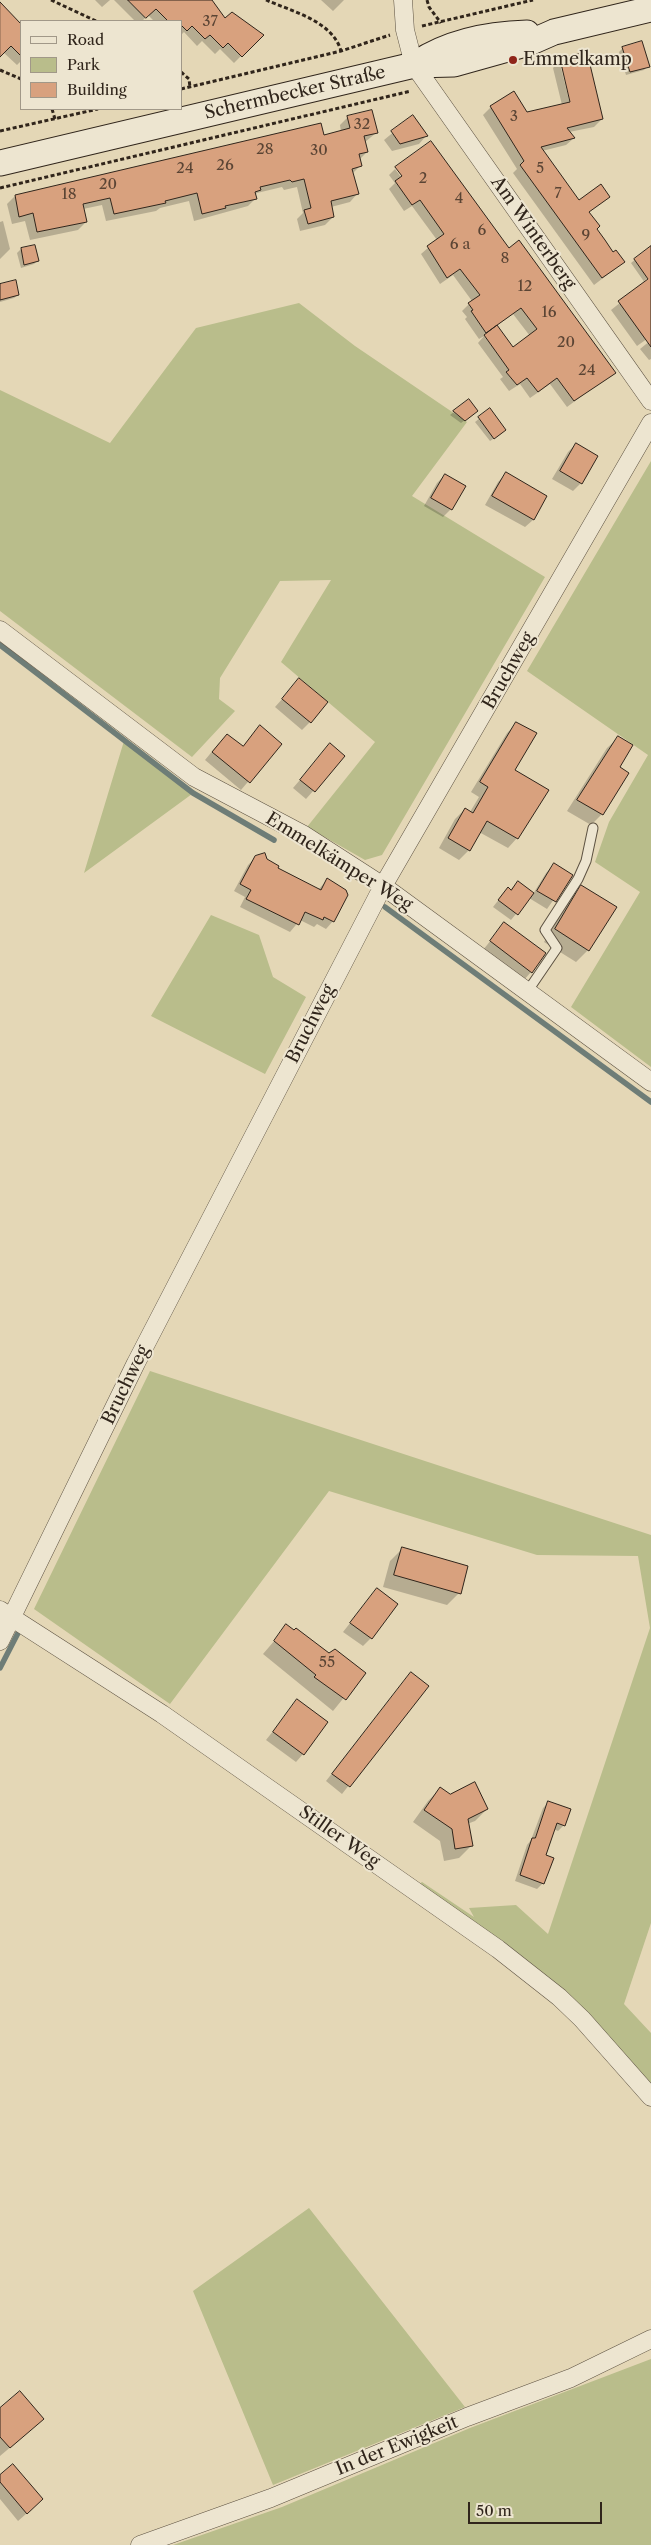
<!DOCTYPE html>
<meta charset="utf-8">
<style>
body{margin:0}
#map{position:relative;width:651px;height:2545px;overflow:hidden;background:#e4d7b6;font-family:"Libre Caslon Text",serif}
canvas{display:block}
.legend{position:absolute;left:20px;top:20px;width:162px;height:90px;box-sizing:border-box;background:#ede5d0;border:1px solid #a19888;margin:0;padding:6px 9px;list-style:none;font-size:15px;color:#30251b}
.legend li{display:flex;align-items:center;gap:10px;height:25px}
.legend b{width:25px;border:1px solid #a19888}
.scale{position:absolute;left:468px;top:2502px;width:134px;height:22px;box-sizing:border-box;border:2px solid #30251b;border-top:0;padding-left:6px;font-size:15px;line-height:18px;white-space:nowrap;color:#30251b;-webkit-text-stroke:4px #ede5d0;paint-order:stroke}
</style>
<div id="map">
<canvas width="651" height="2545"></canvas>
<ul class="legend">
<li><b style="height:6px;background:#ede5d0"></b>Road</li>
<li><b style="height:14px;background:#b9bd8b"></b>Park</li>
<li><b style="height:14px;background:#d8a17e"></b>Building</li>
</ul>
<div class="scale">50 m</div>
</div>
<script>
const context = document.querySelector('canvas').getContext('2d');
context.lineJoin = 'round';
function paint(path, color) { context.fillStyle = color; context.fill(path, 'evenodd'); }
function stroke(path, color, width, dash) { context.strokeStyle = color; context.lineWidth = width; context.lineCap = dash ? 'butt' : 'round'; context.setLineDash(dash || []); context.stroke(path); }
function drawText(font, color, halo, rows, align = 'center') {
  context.font = font + ' "Libre Caslon Text",serif'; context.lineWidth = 4; context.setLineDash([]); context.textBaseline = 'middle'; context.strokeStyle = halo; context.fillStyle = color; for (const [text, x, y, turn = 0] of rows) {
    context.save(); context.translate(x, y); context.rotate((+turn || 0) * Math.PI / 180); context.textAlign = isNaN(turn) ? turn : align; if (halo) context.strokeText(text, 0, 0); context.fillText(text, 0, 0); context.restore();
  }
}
paint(new Path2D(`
 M299 303 355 346 467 422 412 496 545 577 382 855 365 860 307 827 375 742 281 662 331 580 280 581 220 678 219 699 235 711 192 757 0 611V390L110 443 196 328Z
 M651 461V1067L571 1007 640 892 595 862 609 822 648 755 527 671Z
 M124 741 192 794 84 873Z
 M211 915 259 935 273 977 306 997 265 1074 151 1016Z
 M150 1371 651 1535V1923L624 2004 651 2033V2089L418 1885 422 1882 474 1917 469 1908 516 1905 548 1934 650 1628 638 1556 537 1555 329 1491 170 1704 34 1609Z
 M309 2208 465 2407 273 2485 193 2291Z
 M651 2359V2545H173L282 2507 470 2428Z`), '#b9bd8b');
paint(new Path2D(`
 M95 0H110L102 7Z
 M114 0H200L225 20 262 35 234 63 220 49 215 54 202 41 197 46 184 32 181 35V21H154L148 15 142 21H135Z
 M321 0H344L333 11Z
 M1 5 21 25V61L17 65 3 52 0 55Z
 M623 48 648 66 644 70 626 75 619 52Z
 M560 60 602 119 594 127 569 132 574 138 566 145 542 151 579 201 608 197 588 213 595 229 613 254 624 262 594 285 513 173 517 169 483 115 491 107 526 113 562 105 553 68ZM560 64H562L573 108H571Z
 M348 117 376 133 365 142 367 152 359 160 360 166 352 174 357 194 350 202 331 207 333 217 325 225 300 231 297 219 303 213 297 187 284 190 282 187 257 193 255 195 256 198 248 206 194 221 189 201 160 208 156 211 106 221 102 205 83 209 86 222 78 230 30 240 25 221 12 224 7 204 15 196 323 137 341 132 340 125Z
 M412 117 426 136 419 144 392 151 384 140Z
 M395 169 405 182 508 250 614 372 567 407 550 384 530 398 520 384 509 391 500 379 503 377 478 343 484 336 479 339 465 319 467 317 462 311 472 301 453 275 440 284 421 254 437 240 412 206 404 211 389 189 395 183 389 175ZM513 314 530 336 513 349 496 326Z
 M3 221 10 249 0 259V222Z
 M35 246 38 260 34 264 21 268 17 253 21 249Z
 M648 249 651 253V275L644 281 651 290V336L637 346 611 310 645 283 631 263Z
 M0 286 18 295 14 298 0 302Z
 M651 340V359L649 360 640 349Z
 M468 401 472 415 461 423 450 415Z
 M490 410 501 434 490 441 475 422Z
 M576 444 581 483 573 491 552 479 568 452Z
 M506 474 546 496 533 520 525 527 485 505 498 482Z
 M445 475 464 486 451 509 443 517 424 506 437 483Z
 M292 688 310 722 302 730 275 707Z
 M517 723 514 770 517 838 508 848 479 832 469 850 459 860 439 848 455 819 465 809 470 812 479 797 471 792 507 733Z
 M618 738V767L627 773 602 814 591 825 567 811 607 748Z
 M219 743 242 747 280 744 241 790 205 760Z
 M330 745 344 756 306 799 293 788Z
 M256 857 266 860 277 869 318 890 327 880 333 921 326 929 317 924 314 927 300 920 290 932 240 907 245 897 234 891 248 865Z
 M554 865 571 875 547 909 529 898 511 920 493 907 508 888 510 890 518 883 533 894 546 873Z
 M582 887 588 950 576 962 544 942 570 899Z
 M504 924 531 972 524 980 483 950Z
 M402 1549 459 1593 447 1605 383 1587 390 1561Z
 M377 1589 371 1638 363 1646 343 1632Z
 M287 1626 329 1655 364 1673 333 1711 263 1654Z
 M411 1673 427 1686 342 1794 326 1781Z
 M297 1701 303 1754 296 1762 266 1740Z
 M440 1789 450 1796 487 1809 475 1821 467 1824 471 1846 459 1858 444 1861 440 1841 413 1822 428 1801Z
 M549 1802 564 1825 558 1831 553 1829 544 1856 543 1883 537 1889 515 1881 527 1845 531 1840 543 1808Z
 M0 2409 32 2429 0 2456Z
 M0 2477 34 2507 18 2521 0 2499Z`), '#0003');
stroke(new Path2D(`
 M0 645 193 793 274 840
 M385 907 651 1102
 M0 1668 18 1633`), '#6e7d77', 5.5);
const building = new Path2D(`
 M128 0H212L225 18 232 12 264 35 242 57 228 43 223 48 210 35 205 39 192 26 187 31 181 25V21H168L156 9 146 18Z
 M0 2 21 24V56L11 46 0 57Z
 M642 41 650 67 630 72 622 47Z
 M587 52 603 119 567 128 575 138 541 147 579 200 601 184 610 197 589 212 600 226 597 229 605 240 613 252 616 250 625 262 602 278 520 165 524 161 490 106 514 91 527 112 570 102 560 59Z
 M372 110 378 133 364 136 368 152 359 154 362 166 352 169 359 194 331 201 334 217 308 224 304 210 311 208 304 179 292 182 290 180 260 187 261 190 255 192 257 199 225 206 226 208 202 214 197 193 165 201 166 203 114 214 110 198 83 204 87 222 37 232 33 213 19 217 15 195 321 123 324 135 350 128 347 116Z
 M413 115 428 136 400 144 391 131Z
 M431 141 509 248 519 240 616 373 574 401 557 378 538 392 527 378 517 385 506 372 509 370 484 335 497 325 513 347 537 329 521 308 486 333 471 311 473 310 468 303 480 295 460 269 447 278 427 246 444 234 420 200 412 205 395 181 402 176 395 167Z
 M35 245 39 261 24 265 21 248Z
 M651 246V347L618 301 648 279 634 259Z
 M16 280 19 295 0 300V284Z
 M469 399 478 411 465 421 453 411Z
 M490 408 506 430 494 439 478 417Z
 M576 443 598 456 582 484 560 471Z
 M506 472 547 496 534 520 492 496Z
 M445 474 466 486 452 510 431 498Z
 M299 678 328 702 311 723 282 699Z
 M516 722 537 733 515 770 549 790 518 839 487 821 470 851 448 838 465 808 473 813 488 787 480 782Z
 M260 725 282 744 250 783 212 752 227 734 243 746Z
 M618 736 633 745 620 767 629 773 603 815 577 800Z
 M330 743 345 756 315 792 300 780Z
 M265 853 267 859 279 866 278 868 321 890 327 878 346 890 348 895 334 922 324 917 323 920 305 912 299 925 246 899 251 890 240 884 255 856Z
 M554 863 573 875 556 902 537 891Z
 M518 881 534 893 518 915 498 900 508 887 511 890Z
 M581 885 617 907 589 951 555 929Z
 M504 922 546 953 532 973 490 941Z
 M402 1547 468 1566 461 1594 394 1575Z
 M377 1588 398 1604 372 1639 350 1623Z
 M286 1624 294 1630 296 1628 329 1653 335 1649 366 1673 346 1700 314 1677 316 1675 274 1641Z
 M411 1672 429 1686 350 1787 332 1774Z
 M297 1699 328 1722 304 1755 273 1732Z
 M475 1782 488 1809 468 1819 473 1846 455 1849 452 1829 424 1810 440 1787 450 1794Z
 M548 1801 571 1809 565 1826 557 1823 546 1855 554 1858 544 1884 520 1875 532 1838H535Z
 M20 2391 44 2419 10 2448 0 2437V2408Z
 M13 2464 43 2499 27 2514 0 2482V2475Z`);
paint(building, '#d8a17e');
stroke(building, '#30251b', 1);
const lane = new Path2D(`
 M527 992 557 948 545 930 578 879 586 861 593 828`);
const street = new Path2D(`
 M403 0 405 30 414 65 651 401
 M0 630 194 777 304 835 383 886 651 1082
 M0 1610 162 1714 498 1949 559 1997 582 2019 651 2097
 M0 1641 136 1363 383 886 651 423
 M140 2545 271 2498 467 2417 571 2378 651 2339`);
const secondary = new Path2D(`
 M417 63C449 42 489 34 527 33
 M0 163 414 65 454 64 529 43 554 32 651 9`);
stroke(lane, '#5d5242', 11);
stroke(street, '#5d5242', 19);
stroke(secondary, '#30251b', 27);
stroke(new Path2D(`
 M51 0 96 21
 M266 0C291 11 333 21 341 51
 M427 0 429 7 441 23
 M422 26 533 0
 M0 70 21 79
 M181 72 189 79 190 87
 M181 89 341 51 390 35
 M52 109 55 119
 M0 131 98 109
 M0 188 411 91`), '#30251b', 3, [4, 2.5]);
stroke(lane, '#ede5d0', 9);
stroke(street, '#ede5d0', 18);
stroke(secondary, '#ede5d0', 25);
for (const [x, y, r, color] of [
 [513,60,5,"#8f2418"]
]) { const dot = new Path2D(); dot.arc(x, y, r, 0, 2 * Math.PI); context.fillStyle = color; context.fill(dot); stroke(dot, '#ede5d0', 2); }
drawText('15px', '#5a4434', null, [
 ["37",210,22],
 ["3",514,117],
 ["32",362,125],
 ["28",265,150],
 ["30",319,151],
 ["26",225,166],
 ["24",185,169],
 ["5",540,169],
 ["2",423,179],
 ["20",108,185],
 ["7",558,194],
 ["18",69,195],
 ["4",459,199],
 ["6",482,231],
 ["9",586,236],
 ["6 a",460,245],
 ["8",505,259],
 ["12",525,287],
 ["16",549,313],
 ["20",566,343],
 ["24",587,371],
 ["55",327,1663]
]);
drawText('18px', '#30251b', '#ede5d0', [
 ["Emmelkamp",523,60]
], 'left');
drawText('18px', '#30251b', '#ede5d0', [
 ["Schermbecker Straße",295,93,-13],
 ["Am Winterberg",533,233,55],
 ["Bruchweg",509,671,-60],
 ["Emmelkämper Weg",339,862,32],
 ["Bruchweg",311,1024,-63],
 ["Bruchweg",126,1385,-64],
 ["Stiller Weg",339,1837,35],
 ["In der Ewigkeit",397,2446,-22]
]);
</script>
